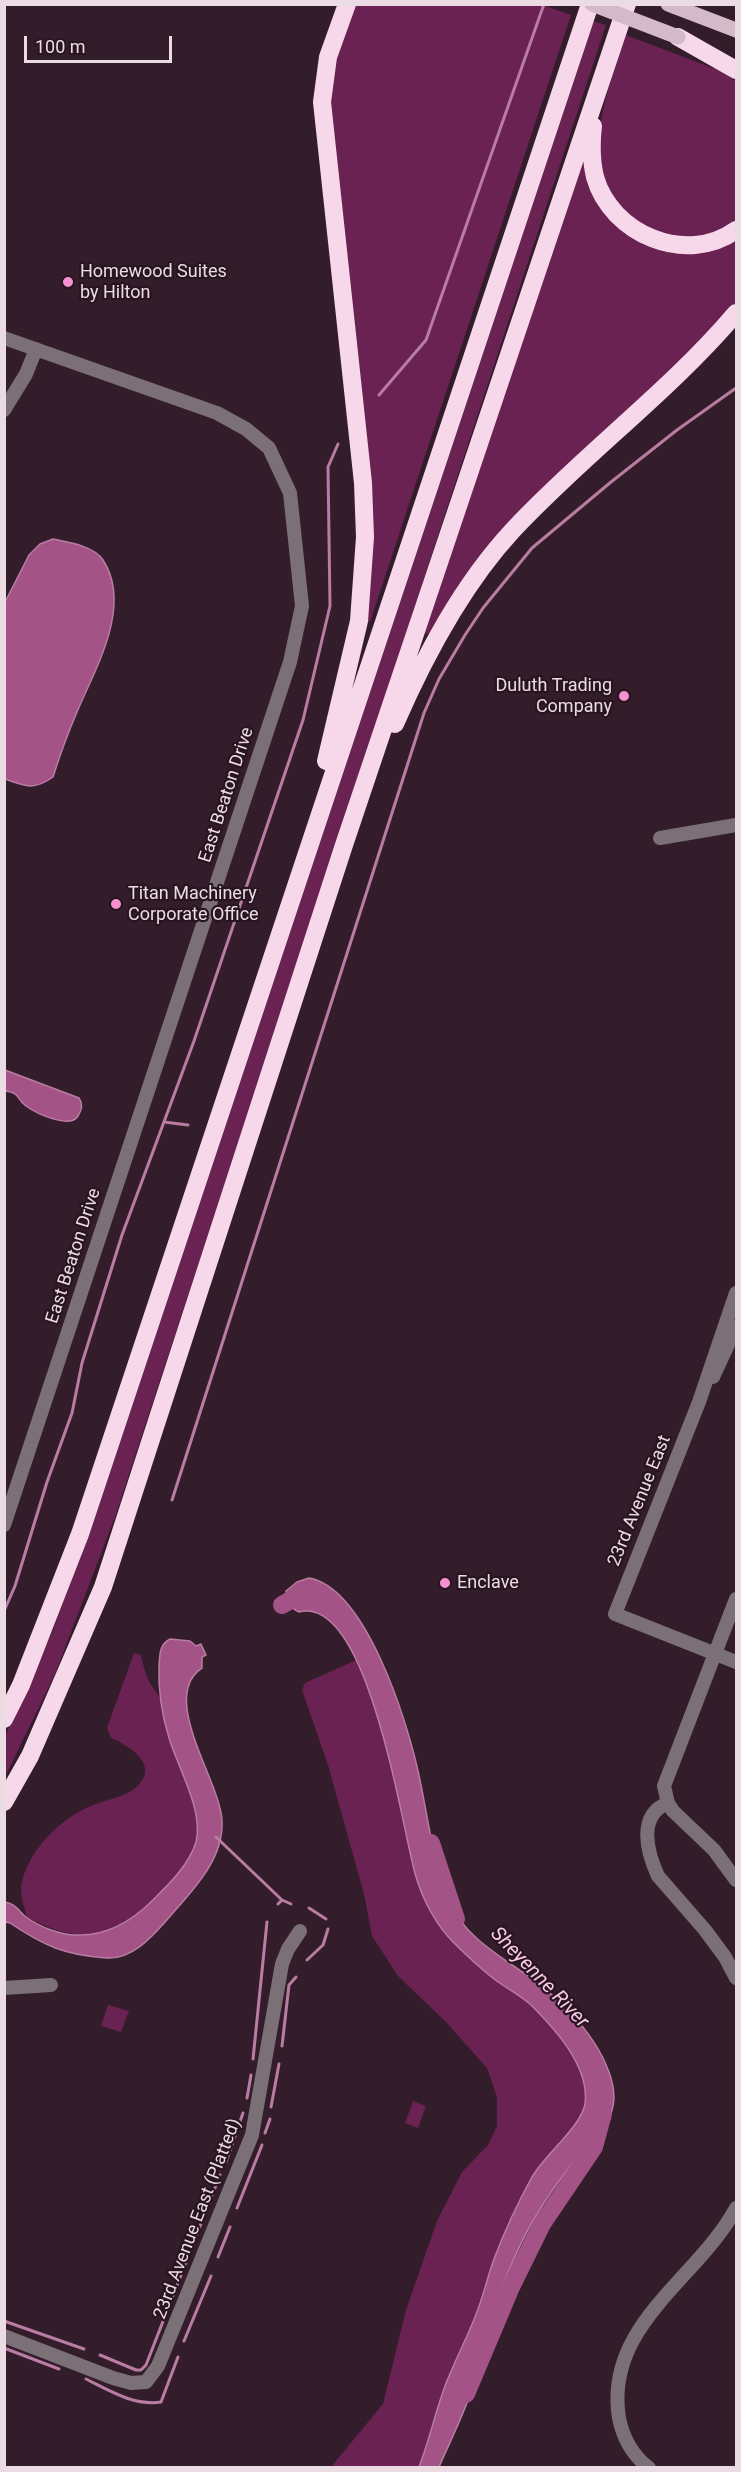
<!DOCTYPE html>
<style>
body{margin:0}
#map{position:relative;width:741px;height:2472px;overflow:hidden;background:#341d2b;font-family:Roboto,sans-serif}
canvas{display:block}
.frame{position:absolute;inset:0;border:6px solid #ebdce4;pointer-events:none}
.scale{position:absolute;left:24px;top:36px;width:148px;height:27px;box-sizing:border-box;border:3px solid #ebdce4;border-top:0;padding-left:8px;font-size:18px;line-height:21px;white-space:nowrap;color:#ebdce4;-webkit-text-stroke:4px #291421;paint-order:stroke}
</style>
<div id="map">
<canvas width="741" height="2472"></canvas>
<div class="frame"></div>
<div class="scale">100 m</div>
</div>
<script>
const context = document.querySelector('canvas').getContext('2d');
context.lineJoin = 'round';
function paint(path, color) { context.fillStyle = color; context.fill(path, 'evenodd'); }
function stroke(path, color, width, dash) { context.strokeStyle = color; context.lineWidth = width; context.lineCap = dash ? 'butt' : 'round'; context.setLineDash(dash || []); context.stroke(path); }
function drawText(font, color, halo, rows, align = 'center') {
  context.font = font + ' Roboto,sans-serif'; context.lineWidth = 4.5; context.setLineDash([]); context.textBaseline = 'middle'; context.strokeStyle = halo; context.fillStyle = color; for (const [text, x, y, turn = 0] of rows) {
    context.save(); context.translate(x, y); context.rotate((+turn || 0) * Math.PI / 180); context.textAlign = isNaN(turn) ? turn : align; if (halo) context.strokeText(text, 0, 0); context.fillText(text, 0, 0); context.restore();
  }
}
paint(new Path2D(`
 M355 5H543L571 15 370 622H364L328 101 336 52Z
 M589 20 606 25 115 1517 55 1674 5 1777V1736L52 1633 96 1511Z
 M626 35 718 70 736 81V221C719 236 690 240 667 235 649 231 643 225 628 213 574 169 608 90 626 35Z
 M586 164C597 196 603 217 633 237H736V302L728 313 706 338 569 465 431 635 424 633 578 165Z
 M134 1653 141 1655C143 1664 145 1673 149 1681 152 1688 158 1693 161 1700 165 1712 165 1724 168 1736 177 1769 203 1806 196 1841 190 1870 158 1896 137 1914 101 1944 65 1938 27 1917 24 1907 19 1892 22 1881 31 1848 60 1819 91 1806 104 1800 122 1798 134 1789 162 1767 132 1747 111 1738L107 1728Z
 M356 1660C378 1708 389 1757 400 1808 410 1851 417 1895 444 1931 457 1948 476 1965 493 1978 505 1987 519 1994 530 2005 553 2026 591 2071 585 2105 582 2120 569 2131 559 2142L460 2349 434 2417 419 2467H331L383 2404 406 2310 437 2221 462 2172 488 2145 497 2126V2097L487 2068 446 2022 398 1976 372 1936 364 1894 328 1765 302 1690 305 1683Z
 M108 2005 129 2011 121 2032 101 2026Z
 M413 2101 426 2106 418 2128 405 2123Z`), '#692252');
const water = new Path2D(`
 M53 539C68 542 94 546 103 560 133 606 95 669 77 712 68 733 60 755 53 777 33 791 26 786 5 779V602L29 555 40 544Z
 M5 1070 79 1098C83 1104 82 1110 78 1116 70 1129 37 1114 26 1106 16 1099 21 1093 5 1091Z
 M309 1578C366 1588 407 1721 418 1771 428 1815 432 1862 450 1903 467 1942 512 1962 543 1987 567 2007 589 2030 603 2058 609 2071 614 2083 614 2098 613 2127 590 2142 573 2163 559 2180 546 2199 534 2219 513 2255 488 2319 478 2360 475 2371 474 2384 470 2395 461 2420 449 2444 439 2467H419C429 2441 435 2413 445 2386 454 2362 466 2340 475 2317 483 2298 487 2278 494 2259 505 2230 517 2204 532 2177 544 2155 581 2127 585 2104 590 2067 555 2029 531 2005 520 1995 506 1988 494 1979 480 1968 466 1955 453 1942 436 1925 423 1900 416 1877 402 1830 369 1594 299 1612 290 1608 287 1602 286 1591L297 1582Z
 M170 1639 190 1641 196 1646 201 1644 206 1655 202 1657V1668C158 1697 221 1782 222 1821 224 1861 190 1893 166 1921 151 1938 131 1960 106 1958 65 1955 44 1946 10 1923L5 1922V1902C14 1903 19 1911 26 1917 40 1927 60 1935 77 1935 107 1936 132 1921 153 1900 169 1884 189 1865 196 1842 204 1811 178 1768 169 1738 162 1715 158 1690 159 1666 160 1654 159 1645 170 1639Z`);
paint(water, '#a45387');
stroke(water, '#b97ca3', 1.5);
stroke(new Path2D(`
 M379 395 426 340 544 4
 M164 1122 188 1125
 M172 1500 424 713 439 679 465 635 483 608 532 548 611 482 677 430 736 388
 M4 1611 15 1586 47 1482 72 1413 82 1363 122 1235 194 1041 303 720 330 606 328 467 338 444
 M216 1837 282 1900 278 1904
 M282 1900 291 1904
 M309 1908 326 1919
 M307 1960 323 1945 328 1929
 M282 2046 289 1985 296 1977
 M253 2059 267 1922
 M247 2098 251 2075
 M271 2107 279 2064
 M265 2133 270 2119
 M226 2162 243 2113
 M237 2208 262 2145
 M218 2257 230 2227
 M4 2321 84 2349
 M184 2341 211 2276
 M4 2348 59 2369
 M100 2355 136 2370H141L146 2365 220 2175
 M86 2379C110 2391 134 2406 161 2402L178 2357`), '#b97ca3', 3);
stroke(new Path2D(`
 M282 1605 308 1590
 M431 1843 456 1919
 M466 2394 511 2287 542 2224 594 2147 603 2114`), '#a45387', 18);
stroke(new Path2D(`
 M4 338 217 413 246 429 269 448 290 493 302 606 290 662 4 1525
 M4 410 26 374 36 349
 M660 838 736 825
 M736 1293 699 1402 615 1614 736 1662
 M713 1377 736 1327
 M736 1599 664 1786 668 1803 673 1811 714 1850 736 1880
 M668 1803C637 1815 647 1852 658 1876L705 1930 725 1957 736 1978
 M4 1988 51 1985
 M4 2336 113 2378 131 2383 146 2382 158 2366 252 2135 282 1964 288 1949 300 1931
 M649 2468C632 2455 623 2438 619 2418 604 2325 698 2279 736 2208`), '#7c7077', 14);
stroke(new Path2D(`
 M668 4 736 30`), '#d4bac9', 15);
stroke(new Path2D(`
 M678 37 736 70
 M593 126C591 143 591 160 595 177 611 234 686 266 736 230
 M395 724C425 655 462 585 513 530 584 454 669 392 736 313
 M326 761 359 621 365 537 363 483 322 102 328 57 347 4
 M4 1719 21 1685 80 1534 590 4
 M4 1802 30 1756 103 1587 344 845 627 4`), '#f7d8ea', 18);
stroke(new Path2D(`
 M592 4 678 37`), '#d4bac9', 15);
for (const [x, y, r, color] of [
 [68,282,6,"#f690d0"],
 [624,696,6,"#f690d0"],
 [116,904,6,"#f690d0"],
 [445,1583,6,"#f690d0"]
]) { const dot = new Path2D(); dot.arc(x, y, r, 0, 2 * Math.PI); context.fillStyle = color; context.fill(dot); stroke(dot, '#291421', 2); }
drawText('18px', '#ebdce4', '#291421', [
 ["Homewood Suites",80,272],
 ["by Hilton",80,293],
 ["Duluth Trading",612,686,"right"],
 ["Company",612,707,"right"],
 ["Titan Machinery",128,894],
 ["Corporate Office",128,915],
 ["Enclave",457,1583]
], 'left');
drawText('18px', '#ebdce4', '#291421', [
 ["East Beaton Drive",227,795,-72],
 ["East Beaton Drive",74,1256,-72],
 ["23rd Avenue East",640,1501,-68],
 ["23rd Avenue East (Platted)",198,2219,-69]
]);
drawText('italic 20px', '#f8cae5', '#291421', [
 ["Sheyenne River",539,1978,46]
]);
</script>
